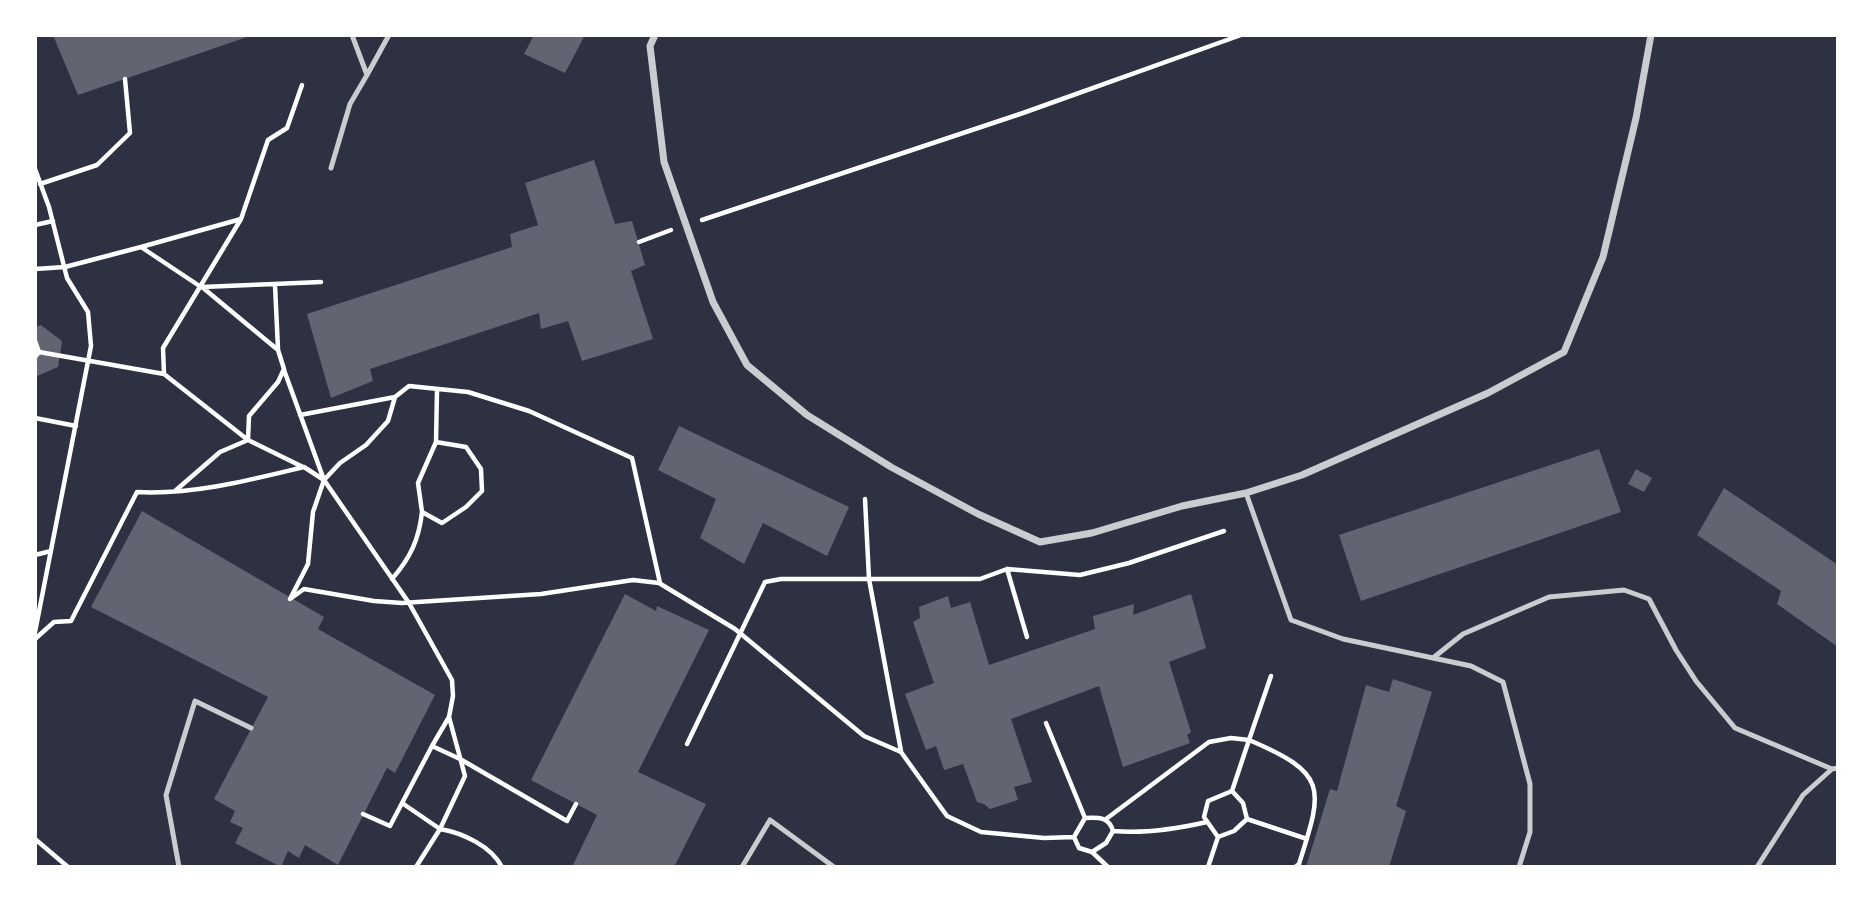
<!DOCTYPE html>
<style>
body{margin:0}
#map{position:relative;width:1873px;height:902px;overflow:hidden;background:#2d3142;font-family:"PT Sans Narrow",sans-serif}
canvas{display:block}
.frame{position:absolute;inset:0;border:37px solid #fff;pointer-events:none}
</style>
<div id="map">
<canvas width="1873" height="902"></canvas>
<div class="frame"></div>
</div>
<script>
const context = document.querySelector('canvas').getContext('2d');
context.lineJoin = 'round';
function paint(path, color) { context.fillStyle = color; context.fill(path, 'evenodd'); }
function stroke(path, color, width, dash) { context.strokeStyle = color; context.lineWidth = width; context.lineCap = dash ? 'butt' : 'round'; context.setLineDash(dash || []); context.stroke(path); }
paint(new Path2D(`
 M53 35H246L247 37 78 95Z
 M534 35H585L565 73 524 54Z
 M594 160 615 224 632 221 645 265 631 271 653 339 582 361 568 321 541 329 539 313 370 369 373 381 331 398 307 314 512 247 510 234 538 225 525 183Z
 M41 325 62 341 58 367 35 377V327Z
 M679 426 849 507 827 556 763 523 744 564 700 538 716 499 658 470Z
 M1599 449 1621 512 1361 601 1339 535Z
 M1636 469 1652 478 1644 492 1628 484Z
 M1724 488 1838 565V647L1777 604 1781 591 1697 535Z
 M142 511 324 617 318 629 435 695 395 773 387 768 338 865 305 845 299 858 288 851 281 867 235 843 243 828 230 822 235 811 214 799 268 697 91 607Z
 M625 594 656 611 657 606 709 630 638 772 706 804 674 867H572L597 815 531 780Z
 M1191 594 1206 648 1169 662 1191 732 1187 735 1190 743 1123 767 1099 686 1011 719 1032 782 1014 787 1018 800 990 809 984 804 977 802 963 764 944 770 936 746 926 750 905 694 934 683 913 622 920 618 919 607 948 596 951 608 970 602 989 665 1095 629 1093 616 1134 604 1133 615Z
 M1393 679 1432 692 1396 806 1406 811 1389 867H1306L1330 789 1337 791 1366 685 1389 692Z`), '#626471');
stroke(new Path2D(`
 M35 169 49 207 67 278 88 312 91 346 35 632
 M40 184 97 165 130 133 125 79
 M241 219 268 140 287 128 302 85
 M702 220 1023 113 1241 35
 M35 225 53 221
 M639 242 671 230
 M141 247 241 219 163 348 164 374
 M35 269 65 267 141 247 201 287
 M275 285 278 349
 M35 341 39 352 35 357
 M39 352 164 374 248 440 220 452 175 491
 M284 370 324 480
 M300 415 395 397
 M35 418 76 426
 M436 442 418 483 422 512 442 523 466 507 482 491 481 469 466 447 436 442 437 391
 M303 467 248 440 249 416 278 382 284 369 278 350 202 287 321 282
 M865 499 869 579 901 751
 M35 555 51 551
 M392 579C411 557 419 539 422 512
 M1027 637 1007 569 1080 575 1129 563 1224 531
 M35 639 54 622 71 621 137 492C193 495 250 480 304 467L324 480 313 512 308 564 290 599 304 589 374 601 402 603 541 594 633 580 659 583 735 629 864 736 901 752 947 816 981 832 1044 838 1074 837 1079 848 1092 852 1108 867
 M449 717 432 746 460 759 567 821 576 804
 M1046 723 1085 818
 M687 744 765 582 781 579H980L1007 569
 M1232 791 1243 803 1247 819 1307 839
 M402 803 440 829 465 776 449 717 453 696 452 680 409 603 324 480 340 463 366 445 388 421 395 397 409 386 468 392 529 411 632 458 660 583
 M363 814 390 826 432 746
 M1106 819 1209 742 1231 738 1249 740 1271 676
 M1074 837 1085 818C1099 817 1109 817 1113 831 1144 834 1176 829 1207 822
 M1218 837 1234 831 1247 819
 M35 839 68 867
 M1092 852 1106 843 1113 831
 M416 867 440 829C463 833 491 846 502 867
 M1208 867 1218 837 1204 817 1208 801 1232 791 1249 740C1329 774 1323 788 1299 864L1295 867`), '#fff', 4.5);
stroke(new Path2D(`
 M367 75 389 35
 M331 168 350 104 367 75 352 35
 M1246 493 1291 620 1343 639 1471 666 1503 682 1530 784V832L1519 867
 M1433 658 1463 634 1549 597 1624 590 1649 599 1676 650 1696 681 1735 728 1832 769
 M179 867 166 795 195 701 251 728
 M742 867 770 820 834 867
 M1757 867 1803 795 1832 769 1838 768`), '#caccd0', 5);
stroke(new Path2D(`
 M655 35 650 46 664 162 713 302 747 365 807 415 891 467 978 514 1040 542 1092 533 1182 506 1246 493 1302 475 1488 393 1564 352 1603 257 1636 118 1651 35`), '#caccd0', 7);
</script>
